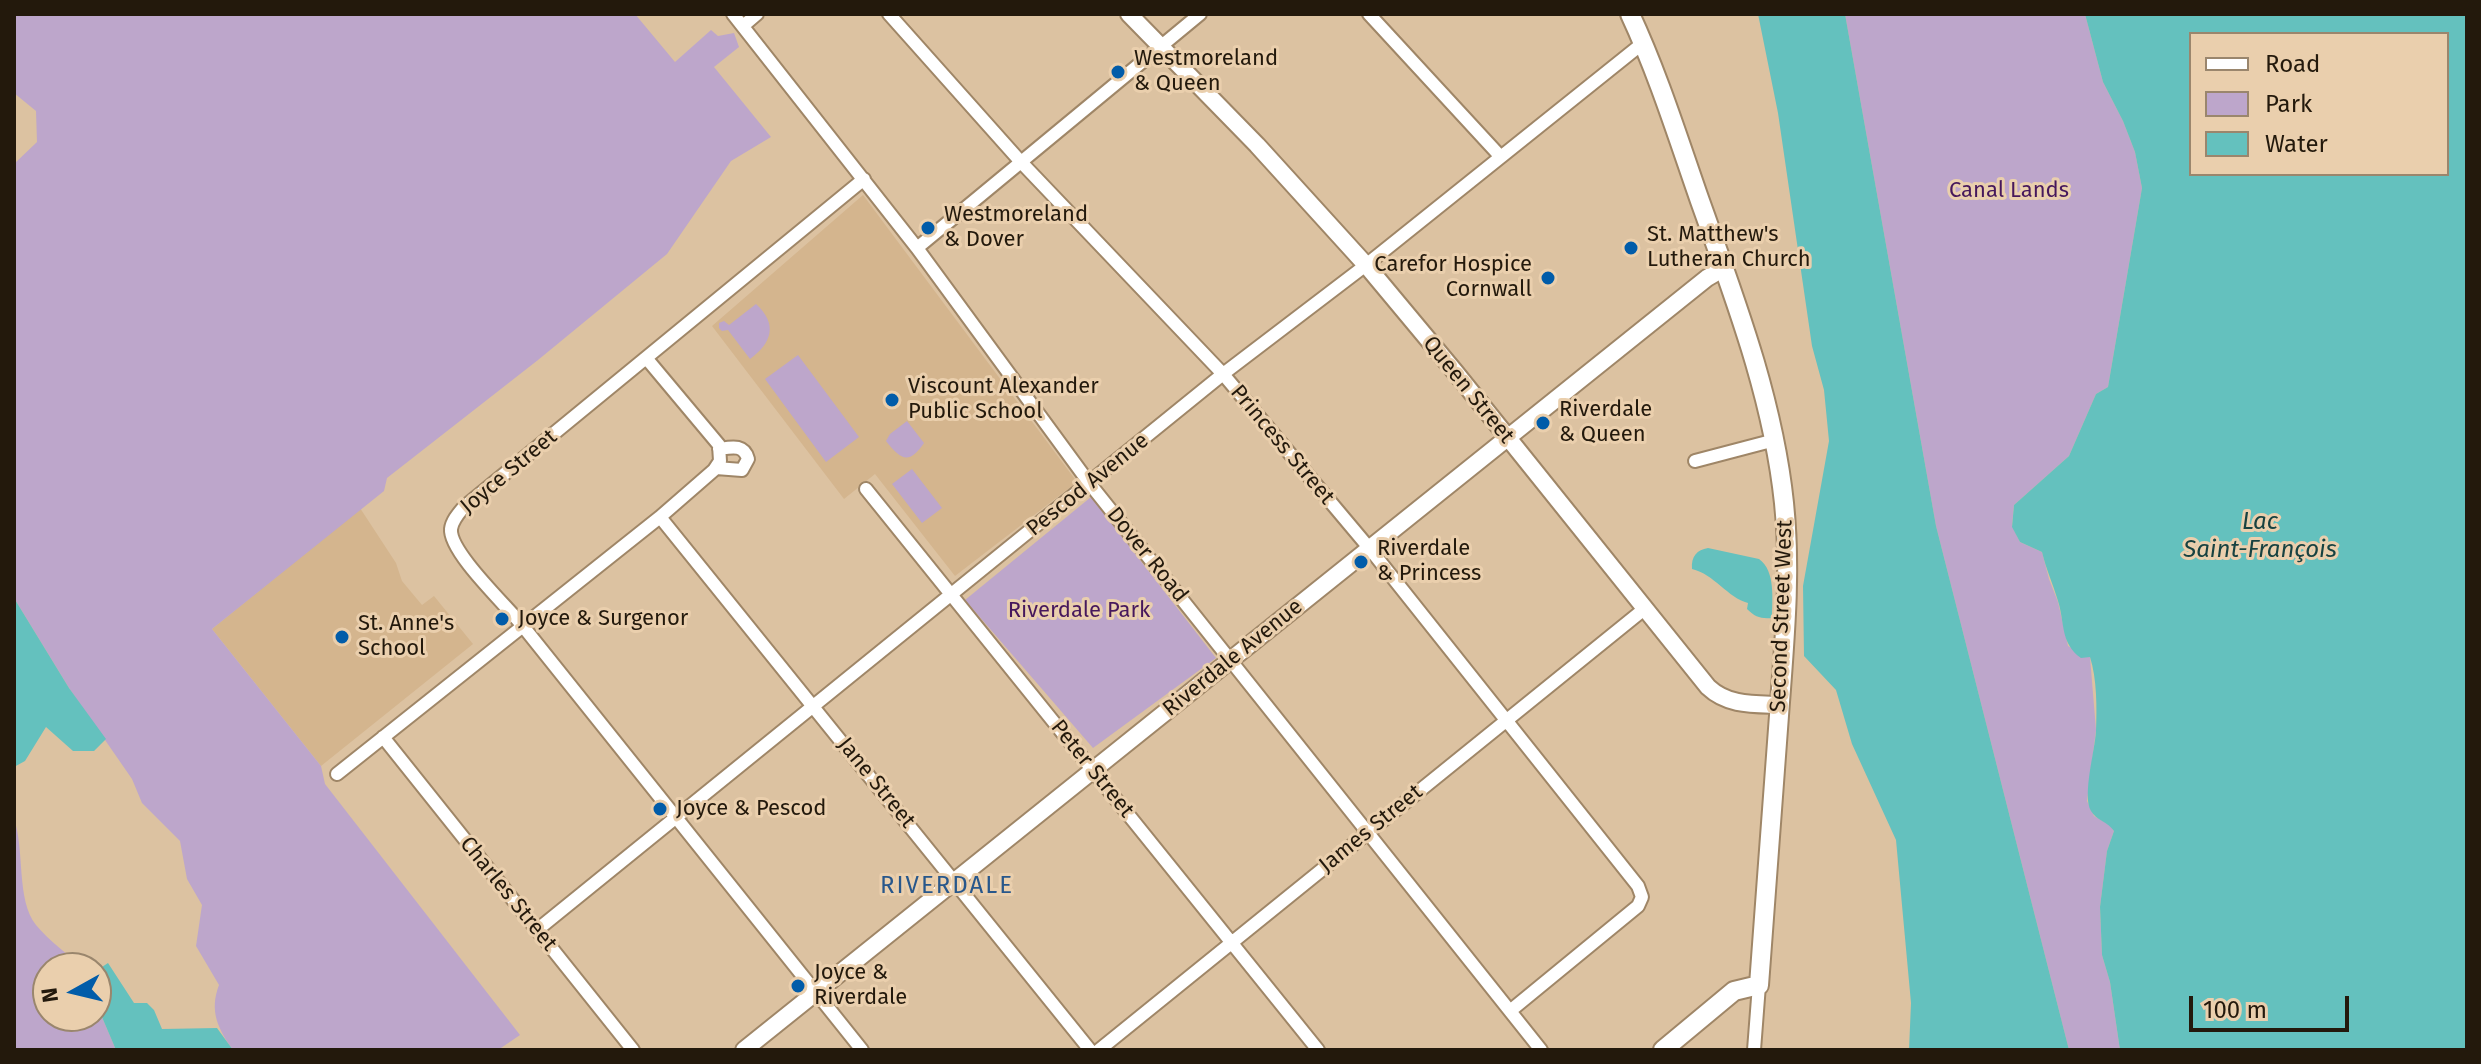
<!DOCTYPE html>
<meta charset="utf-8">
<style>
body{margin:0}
#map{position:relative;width:2481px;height:1064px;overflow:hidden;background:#dcc2a1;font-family:"Fira Sans",sans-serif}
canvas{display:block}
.frame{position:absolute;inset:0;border:16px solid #23190c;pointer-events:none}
.legend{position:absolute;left:2189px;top:32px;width:260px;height:144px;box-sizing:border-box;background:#eacfad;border:2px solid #9a866d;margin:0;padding:10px 14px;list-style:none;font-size:24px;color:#23190c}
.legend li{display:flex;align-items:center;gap:16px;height:40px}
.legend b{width:40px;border:2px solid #9a866d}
.north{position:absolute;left:32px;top:952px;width:80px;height:80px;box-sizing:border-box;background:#eacfad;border:2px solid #9a866d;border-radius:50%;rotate:262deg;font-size:22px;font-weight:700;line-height:32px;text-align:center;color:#23190c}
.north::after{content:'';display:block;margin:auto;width:28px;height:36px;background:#015ca9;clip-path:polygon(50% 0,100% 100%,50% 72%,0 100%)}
.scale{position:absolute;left:2189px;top:996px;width:160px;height:36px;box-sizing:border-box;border:4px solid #23190c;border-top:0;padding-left:10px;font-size:24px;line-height:28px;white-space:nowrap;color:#23190c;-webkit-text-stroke:6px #eacfad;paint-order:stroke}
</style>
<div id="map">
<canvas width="2481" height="1064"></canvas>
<div class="frame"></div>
<ul class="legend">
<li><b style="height:10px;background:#fff"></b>Road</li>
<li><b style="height:22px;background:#bda6cb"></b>Park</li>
<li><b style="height:22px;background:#64c1be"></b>Water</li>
</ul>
<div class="north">N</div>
<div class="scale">100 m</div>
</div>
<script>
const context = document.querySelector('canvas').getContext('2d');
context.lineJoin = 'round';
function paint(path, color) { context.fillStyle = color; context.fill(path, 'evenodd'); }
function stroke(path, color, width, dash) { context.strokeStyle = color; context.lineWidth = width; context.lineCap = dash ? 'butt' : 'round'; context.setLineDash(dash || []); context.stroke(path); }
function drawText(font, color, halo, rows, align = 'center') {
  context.font = font + ' "Fira Sans",sans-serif'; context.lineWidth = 6; context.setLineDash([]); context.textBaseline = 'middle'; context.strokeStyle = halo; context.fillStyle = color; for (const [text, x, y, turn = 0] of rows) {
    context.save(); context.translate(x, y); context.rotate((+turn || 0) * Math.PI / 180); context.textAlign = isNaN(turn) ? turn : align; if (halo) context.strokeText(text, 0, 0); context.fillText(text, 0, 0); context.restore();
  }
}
paint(new Path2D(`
 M863 195 1077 482 955 576 875 474 844 499 712 326Z
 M360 508 396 563 402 581 422 605 434 596 473 644 321 766 212 629Z`), '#d4b58e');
paint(new Path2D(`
 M14 14H635L675 62 711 30 718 36 734 33 739 47 714 67 771 137 731 161 667 254 538 360 387 478 384 491 212 629 321 766 325 784 520 1035 498 1050H233C218 1029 209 1011 219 985L196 946 202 905 187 879 180 841 142 803 132 779 69 688 14 598V164L37 142 36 111 14 93Z
 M1845 14H2085L2103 82 2123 121 2135 152 2142 188 2108 387 2096 394 2069 456 2014 505 2012 526 2020 542 2042 552 2049 579 2058 602 2068 646 2090 657 2096 730 2087 801 2094 816 2110 825 2114 831 2107 851 2100 907 2102 955 2110 982 2120 1050H2069L1936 526Z
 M756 304C778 324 772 343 750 359L728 330 722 331 719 328V323L724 321 729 325Z
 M798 355 859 437 826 462 765 379Z
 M907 421 924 443C909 465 901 460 886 441L890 434Z
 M912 469 942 508 922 523 892 484Z
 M1091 497 1216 658 1093 748 965 600Z
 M14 819C25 850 16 900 36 925 49 941 68 954 83 968H48V1016H96V1003L116 1050H14Z`), '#bda6cb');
paint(new Path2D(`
 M1758 14H1845L1936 526 2069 1050H1909L1911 1003 1896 840 1852 744 1836 690 1804 656 1803 586 1829 441 1824 390 1812 346 1778 113Z
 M2085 14H2467V1050H2120L2110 982 2102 955 2100 907 2107 851 2114 831C2108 822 2096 820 2091 811 2082 796 2095 750 2096 731 2097 708 2097 679 2090 657L2081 658C2060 643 2065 623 2058 601 2053 584 2046 569 2042 552L2020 542 2012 527 2014 505 2069 456 2096 394 2108 387 2142 188 2135 152 2123 121 2103 82ZM2191 34H2447V174H2191Z
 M1708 548 1759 559C1776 571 1772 600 1772 618 1761 619 1755 617 1747 609L1748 603C1728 598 1714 574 1692 569 1691 556 1697 550 1708 548Z
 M14 598 69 688 106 739 94 751H73L46 727 25 761 14 767Z
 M108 963 134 1003H147L154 1010 162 1029 217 1028 233 1050H116L96 1003V971Z`), '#64c1be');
const minor = new Path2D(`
 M733 14 917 248 1090 484 1541 1050
 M889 14 1020 161 1223 374 1370 549 1638 886 1642 897 1638 906 1510 1011
 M1369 14 1500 156
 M743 26 757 14
 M917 248 1200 14
 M1695 461 1775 440
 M716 468 742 470 748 459C744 444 732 447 719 449
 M866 489 1318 1050
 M660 517 1090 1050
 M383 737 633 1050
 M337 774 660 517 714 470 720 461 719 445 647 359
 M537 930 1223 374 1366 265 1643 43
 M862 1050 522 625C507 606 449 552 451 529 452 521 458 514 463 508L864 179
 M1099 1050 1643 610
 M1754 1050 1759 985`);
const tertiary = new Path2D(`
 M1129 14 1257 145 1366 265 1456 373 1708 687C1728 706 1754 704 1780 705
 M744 1050 1707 278 1724 268`);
const secondary = new Path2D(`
 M1630 14C1658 74 1678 138 1700 201 1735 299 1773 398 1784 503 1791 569 1785 636 1780 702 1773 796 1766 891 1759 985L1734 991 1663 1050`);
stroke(minor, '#9f8667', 16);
stroke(tertiary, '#9f8667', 20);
stroke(secondary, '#9f8667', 22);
stroke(minor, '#fff', 12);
stroke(tertiary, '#fff', 16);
stroke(secondary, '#fff', 18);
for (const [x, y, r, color] of [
 [1118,72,8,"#015ca9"],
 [928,228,8,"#015ca9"],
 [1631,248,8,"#015ca9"],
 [1548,278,8,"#015ca9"],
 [892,400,8,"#015ca9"],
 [1543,423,8,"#015ca9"],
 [1361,562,8,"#015ca9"],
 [502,619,8,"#015ca9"],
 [342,637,8,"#015ca9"],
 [660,809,8,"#015ca9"],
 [798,986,8,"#015ca9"]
]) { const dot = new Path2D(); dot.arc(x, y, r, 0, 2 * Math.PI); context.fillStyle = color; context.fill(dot); stroke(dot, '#eacfad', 3); }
drawText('22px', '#23190c', '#eacfad', [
 ["Westmoreland",1134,59],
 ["& Queen",1134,84],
 ["Westmoreland",944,215],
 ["& Dover",944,240],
 ["St. Matthew's",1647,235],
 ["Lutheran Church",1647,260],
 ["Carefor Hospice",1532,265,"right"],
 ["Cornwall",1532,290,"right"],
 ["Viscount Alexander",908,387],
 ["Public School",908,412],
 ["Riverdale",1559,410],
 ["& Queen",1559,435],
 ["Riverdale",1377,549],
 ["& Princess",1377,574],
 ["Joyce & Surgenor",518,619],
 ["St. Anne's",358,624],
 ["School",358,649],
 ["Joyce & Pescod",676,809],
 ["Joyce &",814,973],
 ["Riverdale",814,998]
], 'left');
drawText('22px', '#46185c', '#eacfad', [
 ["Canal Lands",2009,191],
 ["Riverdale Park",1079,611]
]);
drawText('22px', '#23190c', '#eacfad', [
 ["Queen Street",1468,390,51],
 ["Princess Street",1282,445,50],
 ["Joyce Street",509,472,-40],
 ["Pescod Avenue",1088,485,-39],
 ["Dover Road",1147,555,51],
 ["Second Street West",1782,616,-88],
 ["Riverdale Avenue",1233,658,-39],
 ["Peter Street",1092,769,51],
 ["Jane Street",876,783,51],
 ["James Street",1371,829,-39],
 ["Charles Street",508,894,51]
]);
drawText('italic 24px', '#174241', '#eacfad', [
 ["Lac",2260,522],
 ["Saint-François",2260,550]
]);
context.letterSpacing = '2px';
drawText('24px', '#28578b', '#eacfad', [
 ["RIVERDALE",947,886]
]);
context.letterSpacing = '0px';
</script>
